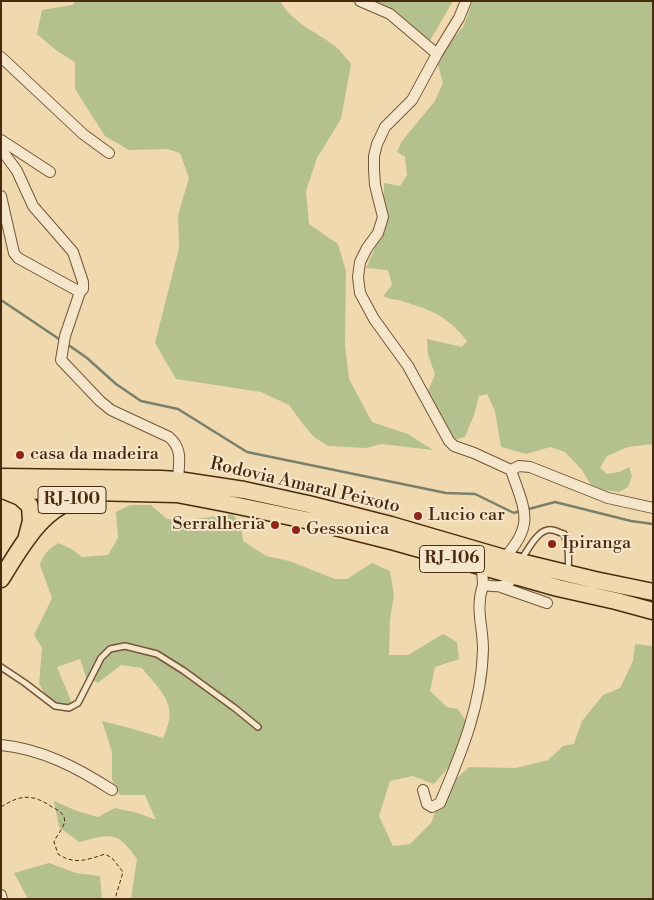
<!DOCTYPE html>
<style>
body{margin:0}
#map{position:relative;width:654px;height:900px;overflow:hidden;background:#f0d9af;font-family:"Libre Bodoni",serif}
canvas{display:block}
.frame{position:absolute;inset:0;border:2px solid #482b0f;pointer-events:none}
</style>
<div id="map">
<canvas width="654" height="900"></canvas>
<div class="frame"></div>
</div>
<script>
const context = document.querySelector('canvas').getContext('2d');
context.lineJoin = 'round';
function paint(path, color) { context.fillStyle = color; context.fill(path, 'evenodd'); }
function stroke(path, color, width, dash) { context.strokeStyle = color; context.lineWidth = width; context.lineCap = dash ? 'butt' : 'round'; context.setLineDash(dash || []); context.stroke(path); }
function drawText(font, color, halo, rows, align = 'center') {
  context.font = font + ' "Libre Bodoni",serif'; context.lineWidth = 4; context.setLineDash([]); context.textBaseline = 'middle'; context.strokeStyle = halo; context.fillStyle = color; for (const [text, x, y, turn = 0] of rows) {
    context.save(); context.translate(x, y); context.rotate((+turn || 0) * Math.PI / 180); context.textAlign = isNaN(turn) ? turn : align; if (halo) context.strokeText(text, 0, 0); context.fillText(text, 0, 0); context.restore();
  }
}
paint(new Path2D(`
 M76 1H280C294 24 315 31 335 46 341 51 346 58 351 64L341 119 317 158 306 191 309 224 338 244 346 271 345 345 349 379 372 422 408 434 433 450 381 444 366 448 328 446 314 437 302 423 289 405 261 392 176 379 155 343 179 248 178 215 189 178 180 153 167 149 129 150 105 136 75 89V62L57 51 37 34 42 10 72 5Z
 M369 1H453L428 44Z
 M473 1H653V444L628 447 607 456 600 468 607 474 619 472 629 467 632 476 628 487 619 492 604 490 591 485 582 470 565 452 550 447 526 454 501 447 495 411 487 394 479 396 474 415 465 437 450 441 427 394 435 374 428 355 427 339 462 347 467 341C448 317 434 311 405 302 397 299 391 300 383 296L392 285 388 270 366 268C382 236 384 219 384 183L400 186 407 175 405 157 397 152 402 141 435 101 443 83 437 61 443 51 463 27Z
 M130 505H151L167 519 189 520 232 514 241 523 243 541 266 556 289 561 335 579H347L372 563 390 571 394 595 390 620 389 655H408L443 634 457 642 459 659 435 667 430 691 447 707 458 709 472 731 467 746 434 784 413 776 390 781 379 816 393 846 410 844 431 823 443 791 469 767 516 768 548 760 563 746 574 744 582 721 603 695 620 688 633 661 635 644 653 646V899H131L137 859C117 830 111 834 79 842L59 827 54 801 77 811 98 817 115 808 138 813 156 820 145 795H120L112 780V752L102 721 130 728 163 738C179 704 163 694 142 668L121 665 98 683 86 677 80 659 57 667 74 708 51 703 39 684 42 648 34 635 52 598 40 565C42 555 49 549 58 543L72 549 82 557 108 555 118 538 116 512Z
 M49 863 76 873 100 876 102 899H28L14 873Z`), '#b5c08f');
stroke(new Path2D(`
 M1 300 62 341
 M67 344 87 358 116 384 141 401 178 409 247 452 446 493 475 494 514 513 520 511
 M525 510 555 502 631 521 653 524`), '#79816c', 2.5);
const service = new Path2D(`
 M522 558C529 549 538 528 552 530 555 530 560 533 564 534 569 547 569 557 568 571
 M1 667 25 683 55 706 69 708 78 703 101 658 110 649 125 646 157 654 184 671 236 709 258 727`);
const minor = new Path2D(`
 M360 1 390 14 437 54 412 100 385 127 377 144 374 156V170L375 185 383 217 378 233 367 248 360 262 358 277 360 293 374 319 408 366 449 441 454 446 474 453 511 470 519 466 530 467 608 498 653 508
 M437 54 459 18 466 1
 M1 57 83 134 109 153
 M1 140 50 172
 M1 149 17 171 33 206 73 252 83 282V289L80 292 18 258 14 253 1 196
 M80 292 65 336 61 360 100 401 111 410 169 437C183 449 179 462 178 480
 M504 558C536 524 524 509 511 470
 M482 567 483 585C498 587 505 589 515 576
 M501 587 547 603
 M1 745C42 749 78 768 112 790
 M423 790 427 804 432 807 440 803C461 754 482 704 483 649 483 626 475 609 483 585
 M1 895 2 899`);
const primary = new Path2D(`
 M3 490 20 497 30 506 31 521 27 536
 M1 579C23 544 46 499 93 496`);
const trunk = new Path2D(`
 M1 477 161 479 178 480 244 490 308 504 391 525 504 558 595 580 653 592
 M1 490 177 494 229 504 315 522 395 542 558 588 616 601 653 611`);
stroke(service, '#725637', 8);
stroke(minor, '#725637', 12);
stroke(primary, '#482b0f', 19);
stroke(trunk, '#482b0f', 19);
stroke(new Path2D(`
 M1 807C21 794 33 794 52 807 56 809 62 812 64 817 67 825 57 834 54 842L58 854C74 865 87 860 105 854L112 858 123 872 115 899`), '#482b0f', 1, [4, 2.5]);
stroke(service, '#f5e6cb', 5);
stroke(minor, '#f5e6cb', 10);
stroke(primary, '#f0d9af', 16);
stroke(trunk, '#f0d9af', 16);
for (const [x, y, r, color] of [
 [20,455,5,"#8f2418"],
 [418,516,5,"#8f2418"],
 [275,525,5,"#8f2418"],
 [296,530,5,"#8f2418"],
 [552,544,5,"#8f2418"]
]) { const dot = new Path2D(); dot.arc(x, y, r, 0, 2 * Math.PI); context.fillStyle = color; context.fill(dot); stroke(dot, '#f5e6cb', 2); }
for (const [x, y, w] of [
 [72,500,68],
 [452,559,65]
]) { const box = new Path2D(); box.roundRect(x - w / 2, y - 13.5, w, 27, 4); context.fillStyle = '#f5e6cb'; context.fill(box); stroke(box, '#482b0f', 1); }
drawText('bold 16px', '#482b0f', null, [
 ["RJ-100",72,500],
 ["RJ-106",452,559]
]);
drawText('18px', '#482b0f', '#f5e6cb', [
 ["casa da madeira",30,455],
 ["Lucio car",428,516],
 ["Serralheria",265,525,"right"],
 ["Gessonica",306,530],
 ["Ipiranga",562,544]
], 'left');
drawText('18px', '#482b0f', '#f5e6cb', [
 ["Rodovia Amaral Peixoto",305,486,13]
]);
</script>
